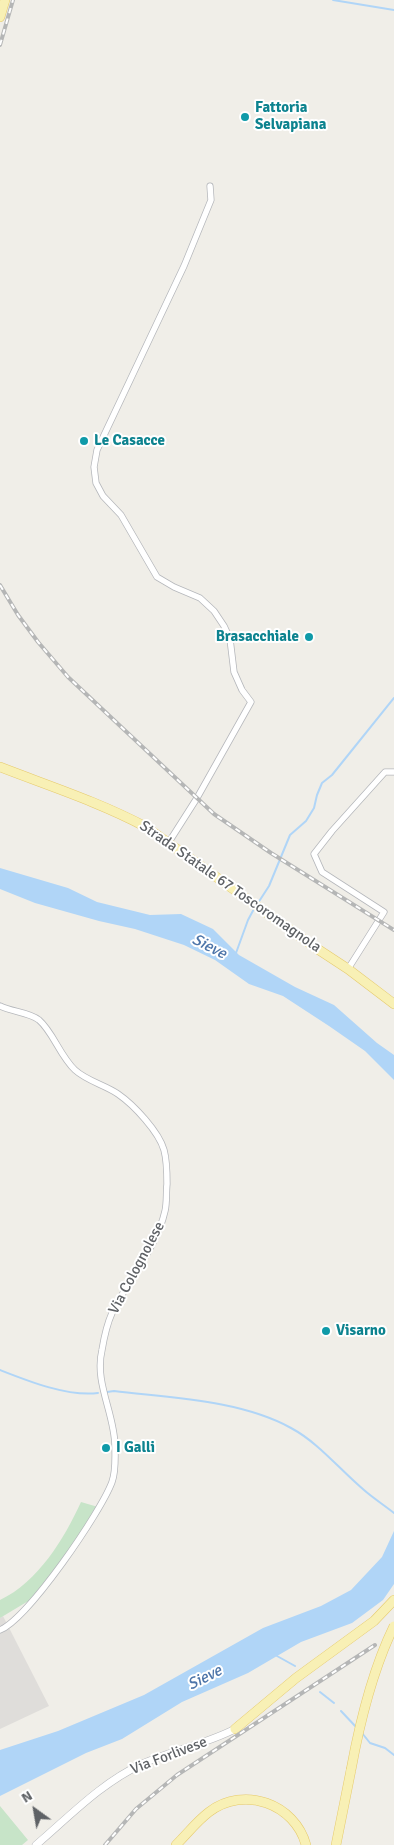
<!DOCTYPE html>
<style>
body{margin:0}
#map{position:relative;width:394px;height:1845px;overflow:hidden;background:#f0eee8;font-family:Signika,sans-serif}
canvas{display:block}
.north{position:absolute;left:10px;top:1785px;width:50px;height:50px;-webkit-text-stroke:4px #fff;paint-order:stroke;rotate:328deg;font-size:14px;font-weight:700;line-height:20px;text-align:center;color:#5f6266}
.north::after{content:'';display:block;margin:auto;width:18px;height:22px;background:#5f6266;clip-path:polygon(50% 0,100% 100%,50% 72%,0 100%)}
</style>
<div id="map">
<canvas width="394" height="1845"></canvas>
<div class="north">N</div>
</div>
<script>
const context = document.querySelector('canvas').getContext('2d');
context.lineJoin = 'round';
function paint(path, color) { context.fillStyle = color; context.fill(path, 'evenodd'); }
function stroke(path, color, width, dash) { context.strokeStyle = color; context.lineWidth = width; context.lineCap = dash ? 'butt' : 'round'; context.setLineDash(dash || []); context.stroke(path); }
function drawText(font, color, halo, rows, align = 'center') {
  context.font = font + ' Signika,sans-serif'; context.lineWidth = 4; context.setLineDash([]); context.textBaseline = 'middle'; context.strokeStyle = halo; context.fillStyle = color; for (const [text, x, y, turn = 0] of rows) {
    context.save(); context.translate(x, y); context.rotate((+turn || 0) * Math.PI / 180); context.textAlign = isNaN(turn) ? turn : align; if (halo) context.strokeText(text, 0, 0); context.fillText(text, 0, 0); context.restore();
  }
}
paint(new Path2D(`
 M3 1616 49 1706 0 1729V1618Z`), '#dfddda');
paint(new Path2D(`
 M81 1502 98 1507 40 1594 0 1618V1600C38 1582 64 1539 81 1502Z
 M0 1806 28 1840 22 1845H0Z`), '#c7e4c8');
paint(new Path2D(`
 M0 868 68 888 97 902 150 915 181 914 213 929 239 955 295 987 334 1005 377 1043 394 1055V1080L365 1051 329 1026 283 996 249 984 215 960 184 945 135 929 99 921 35 903 0 889Z
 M394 1531V1584L383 1600 352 1623 301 1642 248 1673 182 1702 122 1739 86 1753 0 1796V1750L58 1731 144 1695 263 1628 321 1606 351 1590 382 1557Z`), '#b0d5f7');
stroke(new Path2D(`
 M333 0 394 10
 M258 903 269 886 290 835 306 821 314 808 317 795 322 783 332 775 394 698
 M236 953 248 920 255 907
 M0 1370C28 1381 68 1397 98 1393
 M107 1392 114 1391C171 1398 240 1400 291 1428 319 1443 340 1470 364 1490 373 1498 384 1505 394 1513
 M277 1656 295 1666
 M320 1692 334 1703
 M341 1711 357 1728
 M362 1733 370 1743 385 1748 394 1755`), '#b0d5f7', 2);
const minor = new Path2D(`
 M169 842 197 798 251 702 242 690 234 672 230 639 224 626 214 611 200 598 174 587 157 577 121 515 103 496 96 483 94 467 97 450 184 266 211 200 210 186
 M348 969 384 912 322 872 314 854 332 831 385 772H394
 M0 1006C12 1012 29 1012 39 1020 53 1032 60 1056 75 1070 87 1081 105 1085 118 1094 134 1105 159 1132 164 1150 167 1161 167 1173 167 1184 166 1193 167 1203 165 1211 157 1247 128 1280 112 1313 107 1324 104 1338 102 1350 94 1383 115 1414 115 1447 115 1458 116 1471 112 1482 101 1512 28 1619 0 1630`);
const tertiary = new Path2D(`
 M36 1845C70 1816 101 1783 142 1764 173 1750 206 1744 235 1729`);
const primary = new Path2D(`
 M0 17 5 0
 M0 767C49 786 99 802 146 827L316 948 348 969 394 1004
 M235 1729 296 1678 374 1621 394 1600
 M176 1845C187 1834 197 1821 209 1812 244 1785 295 1804 306 1845
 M336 1845 351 1770`);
stroke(minor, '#b5b7bb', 7);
stroke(tertiary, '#b5b7bb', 8);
stroke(primary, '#e5c96b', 10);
stroke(minor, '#fff', 5.5);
stroke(tertiary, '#fff', 7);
stroke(primary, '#f8f0b5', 9);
const rail = new Path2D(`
 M0 45 13 0
 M0 585 18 615 38 642 68 677 214 814 271 853 394 930
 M105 1845 136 1809 177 1775 375 1645`);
stroke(rail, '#b5b6b6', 4);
stroke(rail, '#fff', 2, [5.5]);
const primaryBridge = new Path2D(`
 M351 1770C360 1721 372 1671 394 1626`);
stroke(primaryBridge, '#e5c96b', 10, []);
stroke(primaryBridge, '#f8f0b5', 9);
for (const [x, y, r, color] of [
 [245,117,5,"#0f9aa8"],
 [84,441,5,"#0f9aa8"],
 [309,637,5,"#0f9aa8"],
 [326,1331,5,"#0f9aa8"],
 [106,1448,5,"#0f9aa8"]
]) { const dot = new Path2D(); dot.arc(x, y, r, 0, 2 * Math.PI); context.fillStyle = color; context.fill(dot); stroke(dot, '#fff', 2); }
drawText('bold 15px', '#0d838f', '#fff', [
 ["Fattoria",255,108],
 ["Selvapiana",255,125],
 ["Le Casacce",94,441],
 ["Brasacchiale",299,637,"right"],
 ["Visarno",336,1331],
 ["I Galli",116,1448]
], 'left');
drawText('15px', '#5f6266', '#fff', [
 ["Strada Statale 67 Toscoromagnola",230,887,35],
 ["Via Colognolese",137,1268,-62],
 ["Via Forlivese",169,1756,-21]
]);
drawText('italic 16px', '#4d75a9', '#fff', [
 ["Sieve",209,947,27],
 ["Sieve",205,1678,-27]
]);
</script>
